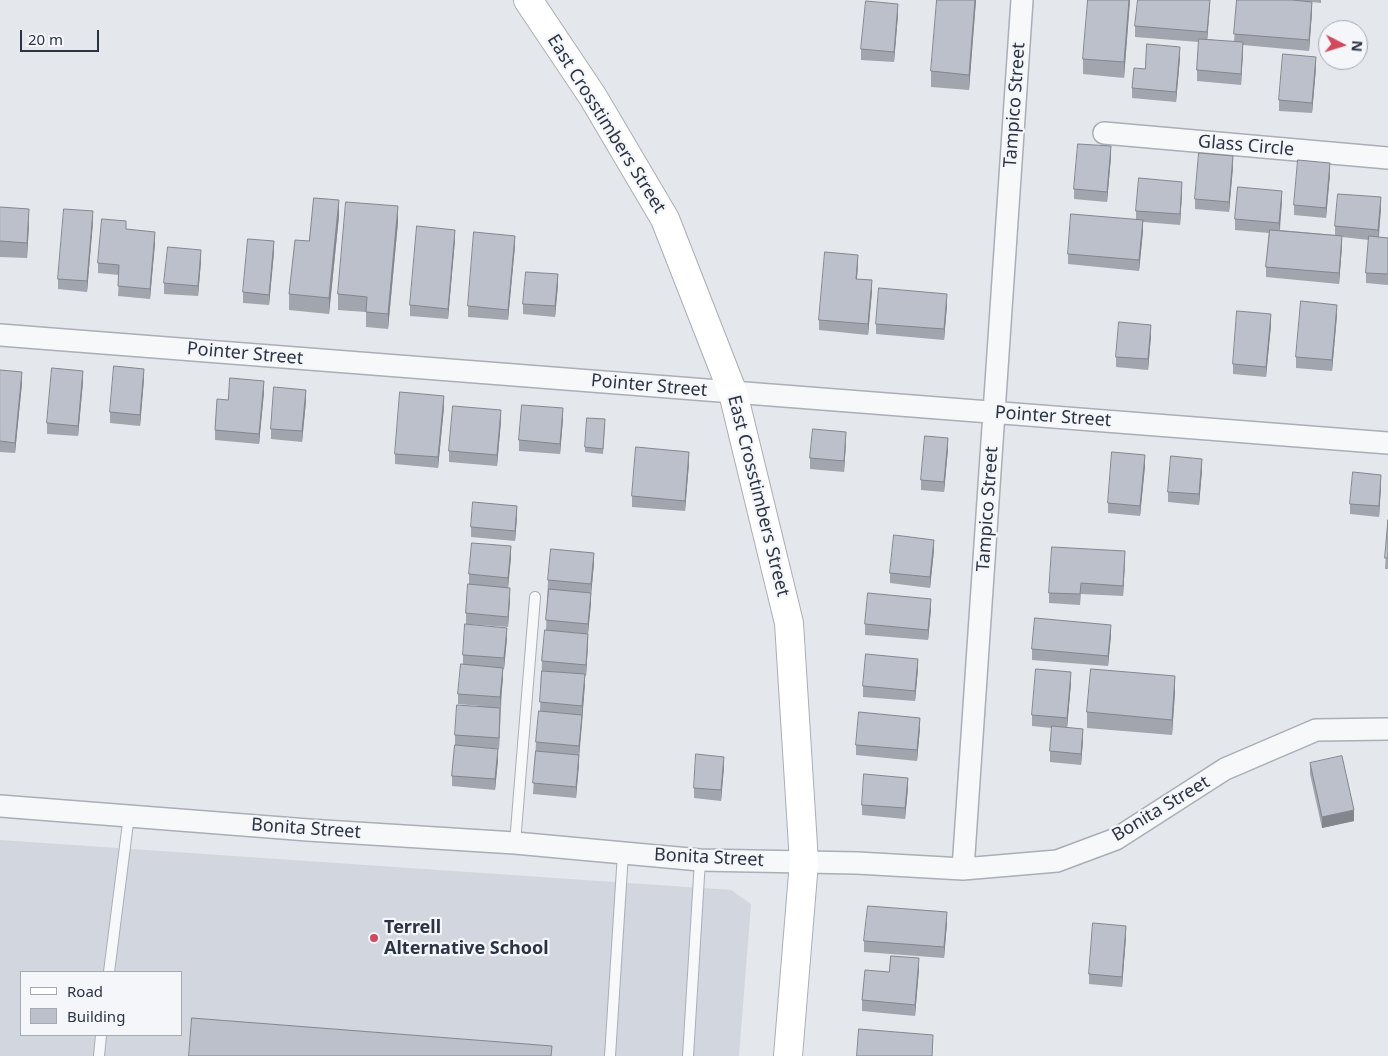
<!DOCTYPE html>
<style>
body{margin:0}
#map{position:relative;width:1388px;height:1056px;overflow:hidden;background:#e4e7ec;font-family:"Noto Sans",sans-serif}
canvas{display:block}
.legend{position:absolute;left:20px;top:971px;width:162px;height:65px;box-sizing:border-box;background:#f4f6f9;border:1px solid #a4a8b1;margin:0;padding:6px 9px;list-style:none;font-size:15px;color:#2b3445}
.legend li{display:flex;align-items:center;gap:10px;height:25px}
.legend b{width:25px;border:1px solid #a4a8b1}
.north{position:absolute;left:1318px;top:20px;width:50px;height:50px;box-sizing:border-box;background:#f4f6f9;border:1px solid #a4a8b1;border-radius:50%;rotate:95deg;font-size:14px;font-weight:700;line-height:20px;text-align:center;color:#2b3445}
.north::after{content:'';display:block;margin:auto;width:18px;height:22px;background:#d1495b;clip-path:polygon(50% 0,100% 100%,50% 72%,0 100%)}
.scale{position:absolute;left:20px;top:30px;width:79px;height:22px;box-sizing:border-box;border:2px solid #2b3445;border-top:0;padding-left:6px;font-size:15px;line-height:18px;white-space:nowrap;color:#2b3445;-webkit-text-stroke:4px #f4f6f9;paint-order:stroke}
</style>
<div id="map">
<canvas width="1388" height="1056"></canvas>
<ul class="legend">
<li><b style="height:6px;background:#fff"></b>Road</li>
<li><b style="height:14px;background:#bbc0ca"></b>Building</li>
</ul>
<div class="north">N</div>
<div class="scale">20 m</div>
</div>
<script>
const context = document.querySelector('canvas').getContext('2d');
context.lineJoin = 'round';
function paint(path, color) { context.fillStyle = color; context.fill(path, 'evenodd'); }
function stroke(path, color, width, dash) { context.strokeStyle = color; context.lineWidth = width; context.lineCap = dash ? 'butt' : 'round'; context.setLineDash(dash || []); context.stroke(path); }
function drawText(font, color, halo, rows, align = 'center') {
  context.font = font + ' "Noto Sans",sans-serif'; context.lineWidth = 4.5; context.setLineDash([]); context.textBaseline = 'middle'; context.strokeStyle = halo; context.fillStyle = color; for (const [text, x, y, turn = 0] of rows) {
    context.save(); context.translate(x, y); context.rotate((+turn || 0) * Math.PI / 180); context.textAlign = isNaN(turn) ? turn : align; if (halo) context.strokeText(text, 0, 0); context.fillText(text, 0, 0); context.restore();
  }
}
paint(new Path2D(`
 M0 840 731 890 751 904 739 1056H0ZM21 972H181V1035H21Z`), '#d2d6de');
const lane = new Path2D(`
 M515 843 535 597
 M109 972 129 815
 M99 1056 101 1035
 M610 1056 623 853
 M688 1056 700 860`);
const street = new Path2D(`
 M1104 133 1388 158
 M0 335 1388 443
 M0 806 308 830 515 843 700 860 857 863 963 869 1057 861 1116 839 1225 769 1316 730 1388 729
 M963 869 1022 0`);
const secondary = new Path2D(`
 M528 0 593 97 665 219 733 393 789 623 804 862 788 1056`);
stroke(lane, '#a9aeb7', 12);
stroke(street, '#a9aeb7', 24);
stroke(secondary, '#a9aeb7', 30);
stroke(lane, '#f7f8fa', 10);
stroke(street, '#f7f8fa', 21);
stroke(secondary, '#fff', 28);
paint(new Path2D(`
 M976 0 969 90 931 87V71Z
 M1130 0 1124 78 1083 74V59Z
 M1210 0 1207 39 1234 42 1237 0H1321V3L1312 2V12L1309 51 1243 45 1241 85 1197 81V70L1199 42 1135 37V26Z
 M898 15 894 62 861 60V49Z
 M1180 58 1176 102 1132 98V88L1145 69Z
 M1316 68 1312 113 1279 111V100Z
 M1111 157 1107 202 1074 199V189Z
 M1233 167 1229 212 1195 209V199Z
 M1330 174 1326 218 1294 215V205Z
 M1182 193 1180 225 1143 222V231L1139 271 1068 264V254L1136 220V211Z
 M1282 201 1280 230 1335 235V226L1381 208 1379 237 1388 238V285L1366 283V273L1369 240 1342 237V246L1339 284 1266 277V267L1269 233 1235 230V219Z
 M0 207 29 224 27 258 0 257Z
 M339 216 329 314 289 310V294L309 241Z
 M93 222 87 292 58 289V279Z
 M398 222 388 329 366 327V312L338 310V294Z
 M126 229 155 243 150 299 118 296 119 275 98 273V263Z
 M455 240 448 319 410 316V305Z
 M515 246 508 320 468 317V306Z
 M274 252 269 305 243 303V292Z
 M201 261 198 296 164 294V283Z
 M858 265 857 279 872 291 868 335 819 330V320Z
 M558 285 555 317 523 314V304Z
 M947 305 944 340 876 334V324Z
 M1337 315 1332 371 1296 368V357Z
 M1271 325 1266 377 1233 374V364Z
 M1151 336 1148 370 1116 367V357Z
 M0 370 22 383 15 453 0 452Z
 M144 379 140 426 110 423V412Z
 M83 382 78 436 47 434V423Z
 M264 392 259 444 215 440V430L228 400Z
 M306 401 302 442 271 439V429Z
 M444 407 438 468 395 464V454Z
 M563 419 560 454 519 451V440Z
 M501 421 497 466 449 462V451Z
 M605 424 603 454 585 452V447Z
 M846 443 844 472 810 469V458Z
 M948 449 944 492 921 490V480Z
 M689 463 685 511 632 507V496Z
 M1145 466 1140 516 1108 513V503Z
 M1202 470 1199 505 1168 502V492Z
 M1381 486 1379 517 1350 514V504Z
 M517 517 515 541 471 537V527Z
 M1388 520V569H1385Z
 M934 550 930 588 890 583V573Z
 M511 557 508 588 510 599 508 627 466 624V613L469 584V574Z
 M1125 562 1123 596 1081 594 1080 605 1049 603V593Z
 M594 563 591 595 588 634V644L586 676H585L582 725 579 757 576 798 533 794 536 742 540 711 542 661 546 630 548 580Z
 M931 609 928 640 865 635V624Z
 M1111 635 1108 666 1032 660V649Z
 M507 638 504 669H503L499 749 476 747 498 760 495 790 452 786V776L455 745V735L480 706 458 704V694L463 664V655Z
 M918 669 915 701 863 697V686Z
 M1071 683 1067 727 1083 740 1081 765 1050 762V751L1052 728 1032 726V715Z
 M1175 692 1172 735 1087 728V712Z
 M920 728 917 761 856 755V745Z
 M1310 763 1354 821 1322 828 1310 774Z
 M724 767 721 801 694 798V788Z
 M908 788 905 819 862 815V805Z
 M947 923 944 958 864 952V941Z
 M1126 937 1122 987 1089 984V974Z
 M919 969 915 1016 862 1011V1000L889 972Z`), '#a1a5ae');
paint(new Path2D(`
 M975 0H976L969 90V75Z
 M1129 0H1130L1124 78V62Z
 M1210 0V5L1207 43V32Z
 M1312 2V12L1309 51V40Z
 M898 4V15L894 62V52Z
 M1243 42V53L1241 85V74Z
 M1180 47V58L1176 102V92Z
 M1316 57V68L1312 113V103Z
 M1111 146V157L1107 202V192Z
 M1233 156V167L1229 212V202Z
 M1330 163V174L1326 218V208Z
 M1182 182V193L1180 225V214Z
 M1282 191V201L1279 234V223Z
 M1381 197V208L1378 241V230Z
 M339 200V216L329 314V298Z
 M398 206V222L388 329V314Z
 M29 209V224L27 258V243Z
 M93 211V222L87 292V281Z
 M1143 220V231L1139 271V260Z
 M455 230V240L448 319V309Z
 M155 232V243L150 299V289Z
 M515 236V246L508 320V310Z
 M1342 236V246L1339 284V273Z
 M274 241V252L269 305V295Z
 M201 250V261L198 296V286Z
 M858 255V265L856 289V279Z
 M558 274V285L555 317V306Z
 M872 280V291L868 335V324Z
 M947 294V305L944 340V329Z
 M1337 305V315L1332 371V360Z
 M1271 314V325L1266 377V367Z
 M1151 325V336L1148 370V359Z
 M144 369V379L140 426V415Z
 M83 371V382L78 436V426Z
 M22 372V383L15 453V443Z
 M264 381V392L259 444V434Z
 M306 390V401L302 442V431Z
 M444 396V407L438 468V457Z
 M563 408V419L560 454V444Z
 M501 410V421L497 466V455Z
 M846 432V443L844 472V461Z
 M948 438V449L944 492V482Z
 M689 452V463L685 511V501Z
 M1145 455V466L1140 516V506Z
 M1202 459V470L1199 505V494Z
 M1381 475V486L1379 517V506Z
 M517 506V517L515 541V531Z
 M934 540V550L930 588V577Z
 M511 546V557L508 588V578Z
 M1125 551V562L1123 596V586Z
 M594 553V563L591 595V584Z
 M510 588V599L508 627V617Z
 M591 593V604L588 634V624Z
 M931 599V609L928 640V630Z
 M1111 625V635L1108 666V656Z
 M507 628V638L504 669V658Z
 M588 634V644L586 676V665Z
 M918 659V669L915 701V691Z
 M503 668V679L500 708V697Z
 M1071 672V683L1067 729V718Z
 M585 674V685L579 757V746Z
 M1175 676V692L1172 735V720Z
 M500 708V718L499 749V738Z
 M920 718V728L917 761V750Z
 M1083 729V740L1081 765V754Z
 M498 749V760L495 790V779Z
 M579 755V766L576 798V787Z
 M724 757V767L721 801V790Z
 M908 778V788L905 819V808Z
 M1354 810V821L1322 828V817Z
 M947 912V923L944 958V947Z
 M1126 926V937L1122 987V977Z
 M919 958V969L915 1016V1005Z`), '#83868d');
const building = new Path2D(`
 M937 0H975L969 75 931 71Z
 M1088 0H1129L1124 62 1083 59Z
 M1138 0H1210L1207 32 1135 26Z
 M1237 0H1292L1312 2 1309 40 1234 34Z
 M866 1 898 4 894 52 861 49Z
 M1199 39 1243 42 1241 74 1197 70Z
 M1147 44 1180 47 1176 92 1132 88 1134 68 1145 69Z
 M1283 54 1316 57 1312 103 1279 100Z
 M1078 144 1111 146 1107 192 1074 189Z
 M1199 153 1233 156 1229 202 1195 199Z
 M1298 160 1330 163 1326 208 1294 205Z
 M1139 178 1182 182 1180 214 1136 211Z
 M1238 187 1282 191 1279 223 1235 219Z
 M1338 194 1381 197 1378 230 1335 226Z
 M314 198 339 200 329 298 289 294 295 240 309 241Z
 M346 202 398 206 388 314 366 312 367 297 338 294Z
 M0 207 29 209 27 243 0 241Z
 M64 209 93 211 87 281 58 279Z
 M1071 214 1143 220 1139 260 1068 254Z
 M102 219 126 221V229L155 232 150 289 118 286 119 265 98 263Z
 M417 226 455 230 448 309 410 305Z
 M1270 230 1342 236 1339 273 1266 267Z
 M474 232 515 236 508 310 468 306Z
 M1369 236 1388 238V274L1366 273Z
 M248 239 274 241 269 295 243 292Z
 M168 247 201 250 198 286 164 283Z
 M825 252 858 255 856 279 872 280 868 324 819 320Z
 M526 272 558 274 555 306 523 304Z
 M879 288 947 294 944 329 876 324Z
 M1301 301 1337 305 1332 360 1296 357Z
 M1237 311 1271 314 1266 367 1233 364Z
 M1119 322 1151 325 1148 359 1116 357Z
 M114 366 144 369 140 415 110 412Z
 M52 368 83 371 78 426 47 423Z
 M0 370 22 372 15 443 0 441Z
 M230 378 264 381 259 434 215 430 217 399 228 400Z
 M274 387 306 390 302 431 271 429Z
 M400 392 444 396 438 457 395 454Z
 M522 405 563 408 560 444 519 440Z
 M453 406 501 410 497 455 449 451Z
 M587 418 605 419 603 449 585 447Z
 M813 429 846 432 844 461 810 458Z
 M925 436 948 438 944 482 921 480Z
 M636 447 689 452 685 501 632 496Z
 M1112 452 1145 455 1140 506 1108 503Z
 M1171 456 1202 459 1199 494 1168 492Z
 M1353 472 1381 475 1379 506 1350 504Z
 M473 502 517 506 515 531 471 527Z
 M1388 520V558H1385Z
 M894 535 934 540 930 577 890 573Z
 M472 543 511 546 508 578 469 574Z
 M1052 547 1125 551 1123 586 1081 583 1080 594 1049 593Z
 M551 549 594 553 591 584 548 580Z
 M468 584 510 588 508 617 466 613Z
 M549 589 591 593 588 624 546 620Z
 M868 593 931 599 928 630 865 624Z
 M1035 618 1111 625 1108 656 1032 649Z
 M465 624 507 628 504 658 463 655Z
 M545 630 588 634 586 665 542 661Z
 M866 654 918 659 915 691 863 686Z
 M461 664 503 668 500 697 458 694Z
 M1036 669 1071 672 1067 718 1032 715Z
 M1091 669 1175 676 1172 720 1087 712Z
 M542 671 585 674 582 706 540 702Z
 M457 705 500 708 499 738 455 735Z
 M539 711 582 715 579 746 536 742Z
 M859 712 920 718 917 750 856 745Z
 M1052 726 1083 729 1081 754 1050 751Z
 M455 745 498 749 495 779 452 776Z
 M536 751 579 755 576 787 533 783Z
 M696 754 724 757 721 790 694 788Z
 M1342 756 1354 810 1322 817 1310 763Z
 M864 774 908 778 905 808 862 805Z
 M868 906 947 912 944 947 864 941Z
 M1093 923 1126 926 1122 977 1089 974Z
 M891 956 919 958 915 1005 862 1000 865 970 889 972Z
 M192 1018 552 1046 551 1056H189Z
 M859 1029 933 1035 932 1056H857Z`);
paint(building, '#bbc0ca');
stroke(building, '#83868d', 1);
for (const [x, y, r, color] of [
 [374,938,5,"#d1495b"]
]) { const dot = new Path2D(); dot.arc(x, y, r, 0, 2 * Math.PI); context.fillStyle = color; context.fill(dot); stroke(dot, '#f4f6f9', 2); }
drawText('18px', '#2b3445', '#f4f6f9', [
 ["Tampico Street",1015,105,-86],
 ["East Crosstimbers Street",606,124,58],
 ["Glass Circle",1246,146,5],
 ["Pointer Street",245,354,5],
 ["Pointer Street",649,386,5],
 ["Pointer Street",1053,417,4],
 ["East Crosstimbers Street",758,496,76],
 ["Tampico Street",988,509,-86],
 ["Bonita Street",1161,809,-31],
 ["Bonita Street",306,829,4],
 ["Bonita Street",709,858,3]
]);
drawText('bold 18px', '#2b3445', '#f4f6f9', [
 ["Terrell",384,928],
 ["Alternative School",384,949]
], 'left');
</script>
